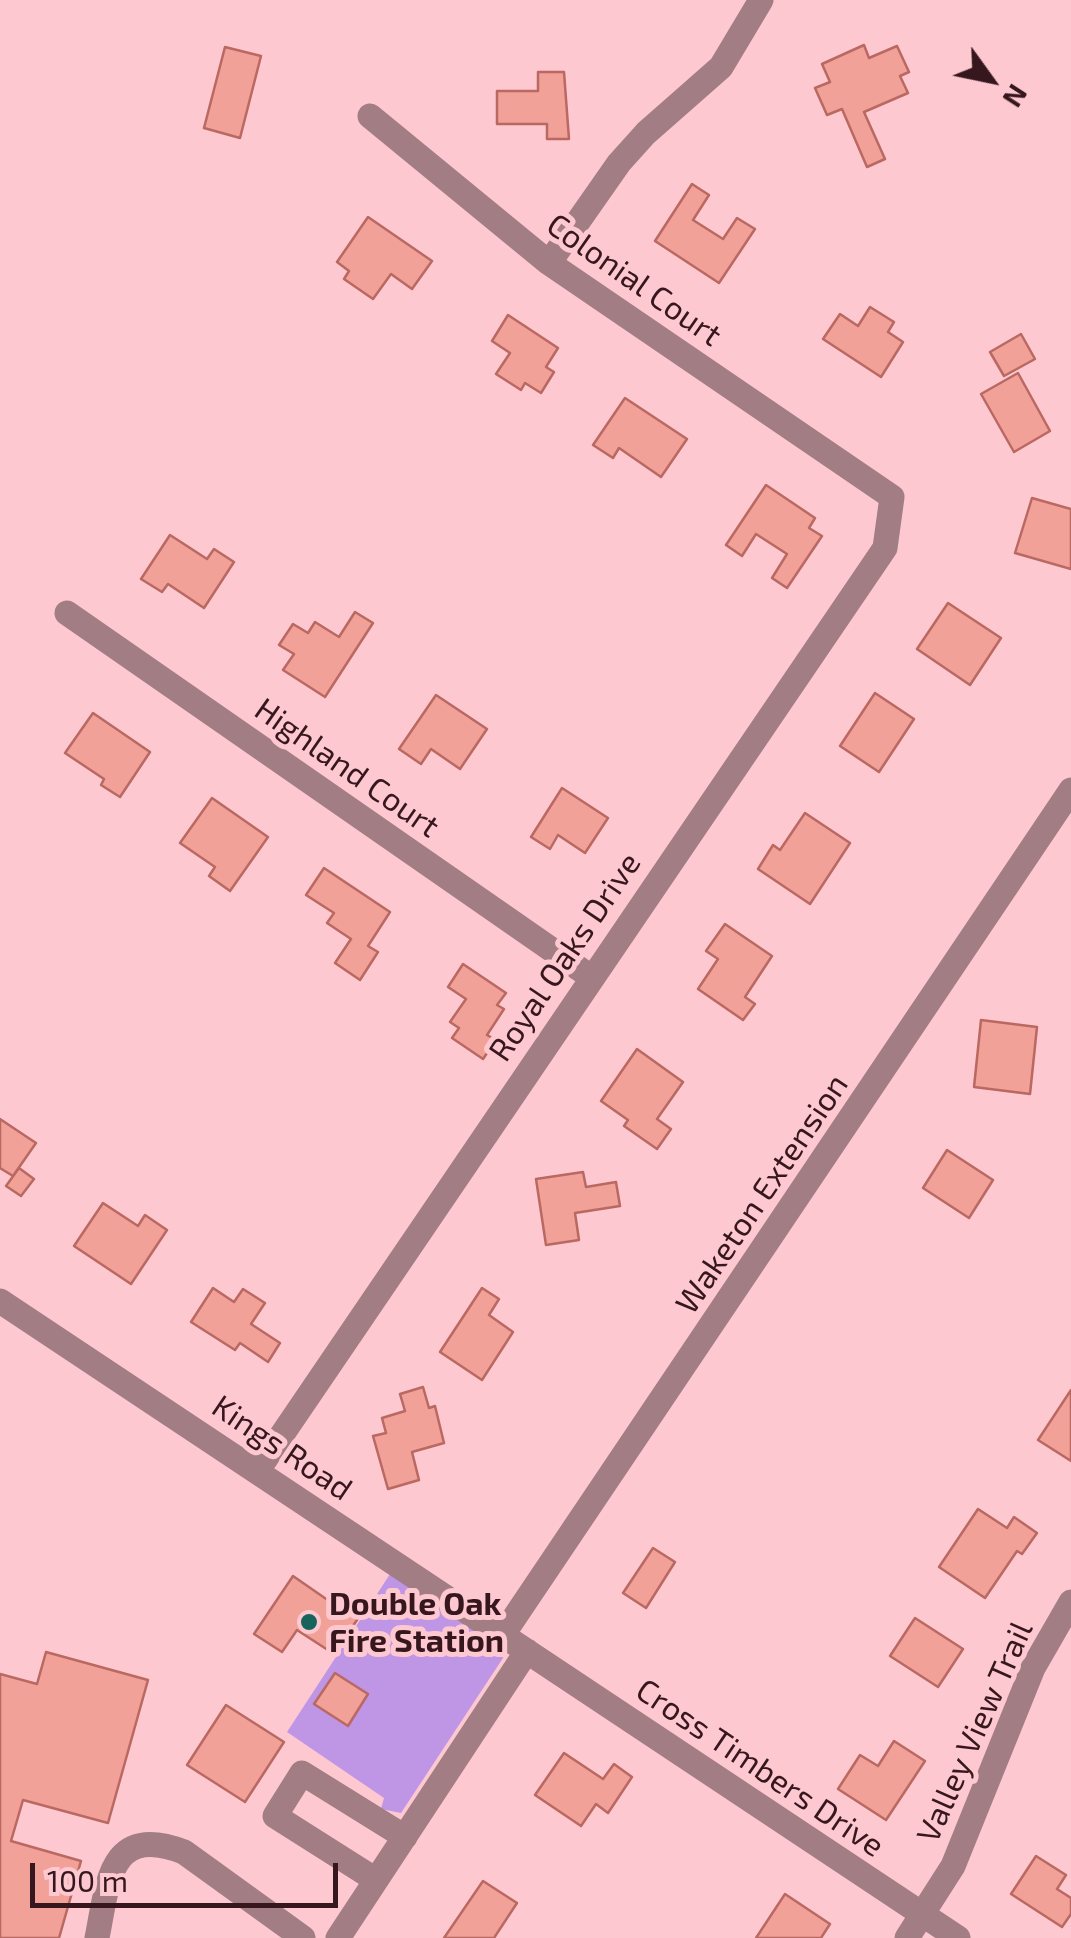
<!DOCTYPE html>
<style>
body{margin:0}
#map{position:relative;width:1071px;height:1938px;overflow:hidden;background:#fec8d1;font-family:"Exo 2",sans-serif}
canvas{display:block}
.north{position:absolute;left:941px;top:30px;width:100px;height:100px;-webkit-text-stroke:8px #fec8d1;paint-order:stroke;rotate:123deg;font-size:28px;font-weight:700;line-height:40px;text-align:center;color:#37171e}
.north::after{content:'';display:block;margin:auto;width:35px;height:45px;background:#37171e;clip-path:polygon(50% 0,100% 100%,50% 72%,0 100%)}
.scale{position:absolute;left:30px;top:1863px;width:308px;height:45px;box-sizing:border-box;border:5px solid #37171e;border-top:0;padding-left:12px;font-size:30px;line-height:35px;white-space:nowrap;color:#37171e;-webkit-text-stroke:8px #fec8d1;paint-order:stroke}
</style>
<div id="map">
<canvas width="1071" height="1938"></canvas>
<div class="north">N</div>
<div class="scale">100 m</div>
</div>
<script>
const context = document.querySelector('canvas').getContext('2d');
context.lineJoin = 'round';
function paint(path, color) { context.fillStyle = color; context.fill(path, 'evenodd'); }
function stroke(path, color, width, dash) { context.strokeStyle = color; context.lineWidth = width; context.lineCap = dash ? 'butt' : 'round'; context.setLineDash(dash || []); context.stroke(path); }
function drawText(font, color, halo, rows, align = 'center') {
  context.font = font + ' "Exo 2",sans-serif'; context.lineWidth = 10; context.setLineDash([]); context.textBaseline = 'middle'; context.strokeStyle = halo; context.fillStyle = color; for (const [text, x, y, turn = 0] of rows) {
    context.save(); context.translate(x, y); context.rotate((+turn || 0) * Math.PI / 180); context.textAlign = isNaN(turn) ? turn : align; if (halo) context.strokeText(text, 0, 0); context.fillText(text, 0, 0); context.restore();
  }
}
paint(new Path2D(`
 M392 1571 499 1646 503 1658 401 1813 381 1809 384 1798 287 1732Z`), '#be96e5');
const building = new Path2D(`
 M864 45 869 58 897 46 909 72 900 76 908 93 864 112 885 159 867 167 842 109 827 115 815 88 830 82 822 64Z
 M225 47 261 56 240 138 204 128Z
 M538 72H564L569 139H547V124H497V91H538Z
 M692 184 709 195 693 220 723 239 737 218 755 229 719 283 655 241Z
 M368 217 432 261 412 289 391 274 373 299 344 279 349 271 337 262Z
 M870 307 894 322 888 332 903 342 881 377 823 339 840 314 858 326Z
 M508 315 558 348 546 367 554 372 541 393 525 383 521 390 496 374 510 353 492 341Z
 M1021 334 1035 359 1004 376 990 352Z
 M1018 373 1050 431 1014 452 981 394Z
 M625 398 687 439 661 477 619 448 613 458 593 445Z
 M766 485 815 518 809 528 822 536 787 588 772 578 787 554 756 534 742 556 726 545Z
 M1032 498 1071 509V569L1015 553Z
 M170 535 207 559 214 549 234 562 204 608 168 584 162 592 141 579Z
 M948 603 1001 638 970 685 917 649Z
 M355 612 373 623 325 697 283 670 294 654 279 645 293 624 308 633 315 622 339 637Z
 M875 693 914 719 879 772 840 746Z
 M436 695 487 729 460 769 431 749 421 764 399 749Z
 M93 713 150 752 120 797 101 785 104 779 65 753Z
 M562 788 608 818 585 853 558 835 550 849 531 837Z
 M212 798 268 837 230 891 209 876 215 867 180 843Z
 M805 813 850 843 810 904 758 869 773 845 780 850Z
 M324 868 390 912 368 946 378 952 360 980 335 963 351 939 327 923 334 913 306 895Z
 M725 924 772 956 745 997 755 1004 743 1020 698 989 718 959 706 951Z
 M463 964 506 993 497 1005 504 1009 487 1035 496 1040 483 1059 452 1038 459 1028 450 1022 466 999 448 987Z
 M981 1020 1037 1027 1030 1094 974 1087Z
 M637 1049 683 1082 657 1119 671 1129 657 1149 624 1126 628 1120 601 1101Z
 M0 1119 36 1143 13 1176 0 1168Z
 M947 1150 993 1180 969 1218 923 1188Z
 M19 1168 34 1179 21 1196 6 1186Z
 M583 1172 586 1187 616 1182 620 1206 575 1213 579 1240 546 1245 536 1179Z
 M103 1203 138 1226 145 1215 167 1230 131 1284 74 1246Z
 M213 1288 234 1302 243 1289 265 1303 251 1324 280 1343 268 1362 240 1343 235 1350 191 1322Z
 M482 1288 499 1299 489 1315 513 1332 482 1380 440 1352Z
 M423 1387 429 1408 435 1406 444 1443 412 1452 419 1480 388 1489 373 1436 386 1433 382 1418 405 1411 400 1394Z
 M1071 1390V1461L1038 1440Z
 M978 1509 1007 1528 1014 1517 1037 1533 1022 1554 1017 1551 985 1598 939 1567Z
 M653 1548 675 1562 646 1608 623 1593Z
 M293 1576 332 1603 336 1597 361 1614 334 1654 297 1630 282 1652 254 1634Z
 M915 1618 963 1649 938 1687 890 1656Z
 M46 1652 148 1680 108 1823 23 1800 11 1841 81 1861 59 1938H0V1674L37 1684Z
 M335 1673 368 1694 348 1726 314 1704Z
 M226 1705 284 1742 245 1802 187 1765Z
 M894 1741 925 1761 886 1820 838 1789 860 1755 878 1766Z
 M564 1753 603 1779 614 1764 632 1777 608 1813 596 1804 581 1826 535 1795Z
 M1036 1856 1066 1875 1057 1889 1071 1898V1914L1062 1927 1011 1894Z
 M483 1881 517 1903 494 1938H444Z
 M785 1894 830 1924 821 1938H756Z`);
paint(building, '#f1a198');
stroke(building, '#b96961', 2.5);
stroke(new Path2D(`
 M549 263 619 163 646 133 721 67 761 0
 M67 613 591 977
 M0 1301 958 1938
 M258 1470 885 548 892 497 549 263 370 116
 M504 1633 1071 790
 M376 1880 275 1816 302 1773 405 1837
 M97 1938C108 1883 109 1823 184 1852L303 1938
 M338 1938 527 1651
 M907 1938 953 1866 1033 1668 1071 1602`), '#a27d83', 25);
for (const [x, y, r, color] of [
 [309,1622,10,"#17645d"]
]) { const dot = new Path2D(); dot.arc(x, y, r, 0, 2 * Math.PI); context.fillStyle = color; context.fill(dot); stroke(dot, '#fec8d1', 4); }
drawText('32px', '#37171e', '#fec8d1', [
 ["Colonial Court",634,280,35],
 ["Highland Court",347,768,35],
 ["Royal Oaks Drive",565,957,-56],
 ["Waketon Extension",762,1194,-56],
 ["Kings Road",282,1448,34],
 ["Valley View Trail",975,1732,-66],
 ["Cross Timbers Drive",760,1768,34]
]);
drawText('bold 32px', '#37171e', '#fec8d1', [
 ["Double Oak",329,1604],
 ["Fire Station",329,1641]
], 'left');
</script>
